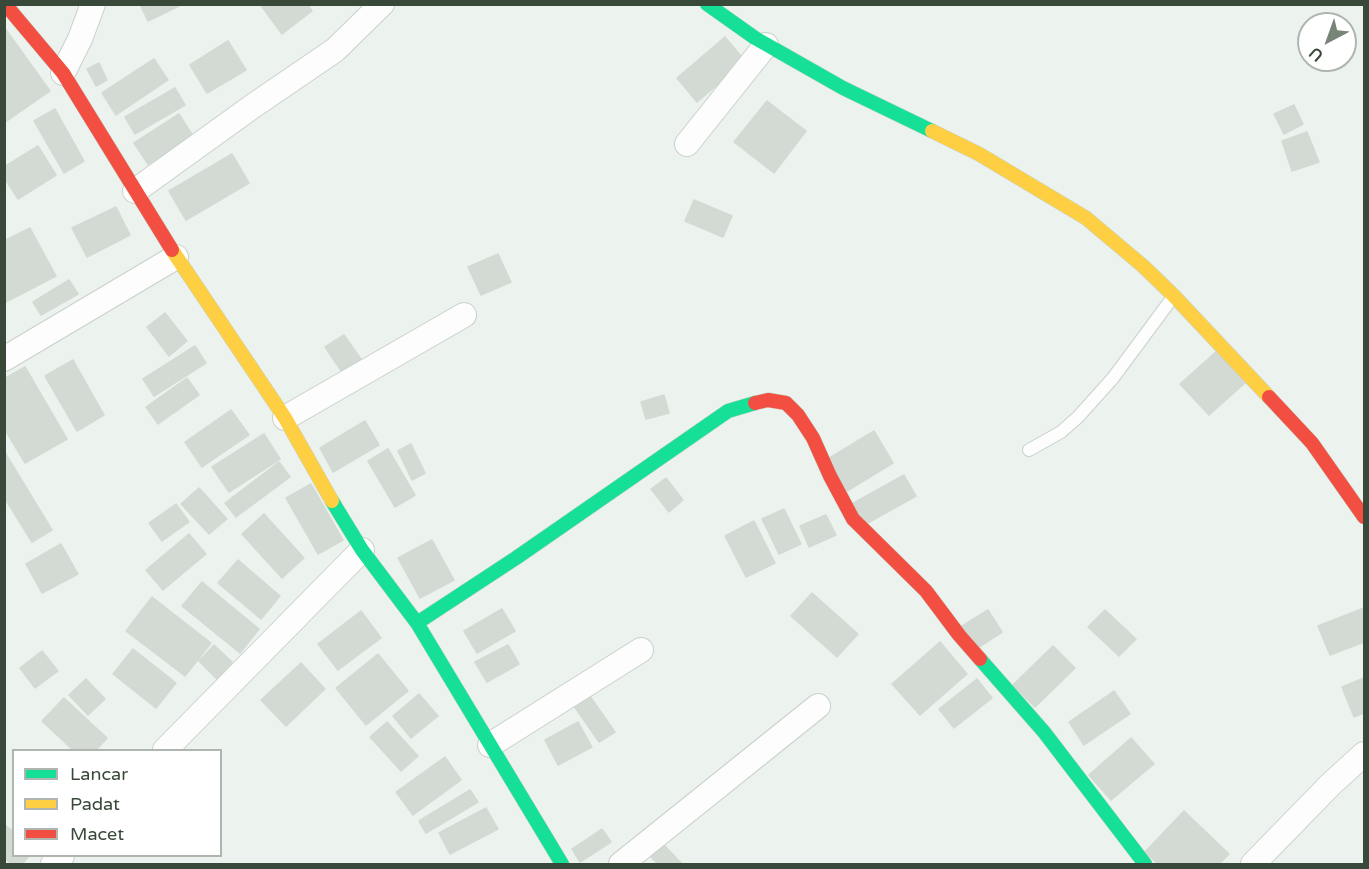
<!DOCTYPE html>
<style>
body{margin:0}
#map{position:relative;width:1369px;height:869px;overflow:hidden;background:#ecf2ed;font-family:"Varela Round",sans-serif}
canvas{display:block}
.frame{position:absolute;inset:0;border:6px solid #384839;pointer-events:none}
.legend{position:absolute;left:12px;top:749px;width:210px;height:108px;box-sizing:border-box;background:#fff;border:2px solid #afb6b0;margin:0;padding:8px 10px;list-style:none;font-size:18px;color:#384839}
.legend li{display:flex;align-items:center;gap:12px;height:30px}
.legend b{width:30px;border:2px solid #afb6b0}
.north{position:absolute;left:1297px;top:12px;width:60px;height:60px;box-sizing:border-box;background:#fff;border:2px solid #afb6b0;border-radius:50%;rotate:221deg;font-size:16px;font-weight:700;line-height:24px;text-align:center;color:#384839}
.north::after{content:'';display:block;margin:auto;width:21px;height:27px;background:#778478;clip-path:polygon(50% 0,100% 100%,50% 72%,0 100%)}
</style>
<div id="map">
<canvas width="1369" height="869"></canvas>
<div class="frame"></div>
<ul class="legend">
<li><b style="height:8px;background:#16e098"></b>Lancar</li>
<li><b style="height:8px;background:#ffcf43"></b>Padat</li>
<li><b style="height:8px;background:#f24e42"></b>Macet</li>
</ul>
<div class="north">U</div>
</div>
<script>
const context = document.querySelector('canvas').getContext('2d');
context.lineJoin = 'round';
function paint(path, color) { context.fillStyle = color; context.fill(path, 'evenodd'); }
function stroke(path, color, width, dash) { context.strokeStyle = color; context.lineWidth = width; context.lineCap = dash ? 'butt' : 'round'; context.setLineDash(dash || []); context.stroke(path); }
const building = new Path2D(`
 M140 4H178L179 6 148 21Z
 M260 4H307L312 11 282 34Z
 M4 27 50 91 4 123Z
 M725 37 745 61 697 102 677 78Z
 M228 41 246 70 207 93 190 65Z
 M154 59 168 80 116 115 102 93Z
 M99 63 107 80 96 86 87 69Z
 M175 88 185 105 135 134 125 117Z
 M767 101 806 131 774 173 734 142Z
 M1294 105 1303 124 1284 134 1274 114Z
 M55 109 84 161 64 173 34 121Z
 M179 114 193 136 148 164 134 143Z
 M1307 132 1319 162 1292 171 1282 141Z
 M38 146 56 175 18 199 4 177V167Z
 M232 154 249 183 186 220 169 191Z
 M694 200 732 216 723 237 685 221Z
 M116 207 130 235 87 257 72 228Z
 M30 228 56 276 4 303V241Z
 M498 254 511 282 481 295 468 267Z
 M69 280 78 294 41 315 33 302Z
 M165 313 187 341 169 356 147 327Z
 M344 335 363 362 344 375 325 347Z
 M195 346 206 363 154 396 143 379Z
 M1217 351 1245 383 1209 415 1180 384Z
 M73 360 104 415 77 431 45 376Z
 M25 367 67 439 25 463 4 428V379Z
 M187 378 199 395 158 424 146 407Z
 M664 395 669 413 646 419 641 402Z
 M231 410 249 435 202 467 185 442Z
 M365 421 379 445 333 472 320 448Z
 M874 431 893 463 847 491 828 459Z
 M264 434 280 459 229 492 212 467Z
 M411 444 425 473 412 480 398 451Z
 M388 449 415 495 395 507 368 461Z
 M4 451 52 530 32 542 4 497Z
 M279 462 290 477 236 517 225 503Z
 M904 475 916 496 864 525 852 504Z
 M666 478 683 500 669 512 651 489Z
 M311 484 343 540 318 554 286 498Z
 M199 488 227 519 209 534 181 504Z
 M176 504 189 522 162 541 149 523Z
 M784 509 801 544 779 554 762 519Z
 M264 514 304 558 282 578 242 534Z
 M826 515 836 535 809 547 800 526Z
 M754 521 775 563 746 577 725 536Z
 M189 534 206 554 163 590 146 570Z
 M432 540 454 580 420 598 398 558Z
 M61 544 78 574 42 593 26 564Z
 M238 560 280 596 261 619 218 583Z
 M202 582 259 629 240 653 182 606Z
 M812 593 858 634 837 657 791 616Z
 M152 597 211 643 185 676 126 631Z
 M1364 608V642L1330 655 1318 626Z
 M502 609 515 631 477 653 464 631Z
 M988 610 1002 632 973 651 959 628Z
 M1105 610 1136 639 1119 656 1088 627Z
 M361 611 381 638 338 670 318 644Z
 M940 642 967 674 920 715 892 684Z
 M214 645 232 662 217 679 199 661Z
 M508 645 519 664 487 682 475 662Z
 M1053 646 1075 668 1035 707 1013 685Z
 M133 649 176 683 156 708 113 674Z
 M42 651 58 671 35 688 20 668Z
 M378 654 408 691 366 725 336 688Z
 M301 663 325 689 286 726 261 700Z
 M1364 678V713L1354 717 1342 687Z
 M86 679 105 699 88 715 69 695Z
 M977 679 992 698 954 728 939 709Z
 M1114 691 1130 714 1084 745 1069 722Z
 M587 692 615 732 599 742 572 703Z
 M419 694 438 716 411 738 393 716Z
 M64 698 107 738 96 750H73L42 721Z
 M387 722 418 756 401 771 370 737Z
 M578 722 592 747 558 765 545 740Z
 M1131 738 1154 764 1111 800 1089 775Z
 M445 757 461 780 413 815 396 792Z
 M470 790 478 802 426 833 419 821Z
 M486 808 498 829 450 854 439 833Z
 M1184 811 1229 854 1219 864H1158L1145 852Z
 M4 824 14 832V856H29L22 864H12L4 858Z
 M602 829 611 842 580 862 572 849Z
 M661 842 682 864H658L648 854Z`);
paint(building, '#d3dad4');
stroke(building, '#d2dad3', 1.5);
const lane = new Path2D(`
 M1029 450 1061 432 1078 417 1113 378 1173 297`);
const street = new Path2D(`
 M63 73 80 39 93 4
 M687 144 766 45
 M135 191 253 106 335 50 382 4
 M4 359 176 257
 M285 418 464 315
 M490 745 641 650
 M165 750 362 550
 M53 864 62 856
 M621 864 818 706
 M1253 864 1331 784 1364 754`);
const fast = new Path2D(`
 M707 4 755 38 843 88 932 131
 M332 501 362 550 417 623 562 864
 M417 623 516 558 728 411 755 403
 M980 659 1044 732 1145 864`);
const slow = new Path2D(`
 M932 131 979 154 1086 218 1143 266 1174 296 1269 397
 M172 250 285 418 332 501`);
const jam = new Path2D(`
 M5 4 63 73 172 250
 M1269 397 1312 443 1364 517
 M755 403 768 400 786 403 798 415 813 438 830 476 853 519 926 591 959 635 980 659`);
stroke(lane, '#cad0ca', 14);
stroke(street, '#cad0ca', 26);
stroke(fast, '#c4d3c7', 15);
stroke(slow, '#c4d3c7', 15);
stroke(jam, '#c4d3c7', 15);
stroke(lane, '#fcfdfc', 12);
stroke(street, '#fcfdfc', 24);
stroke(fast, '#16e098', 14);
stroke(slow, '#ffcf43', 14);
stroke(jam, '#f24e42', 14);
</script>
